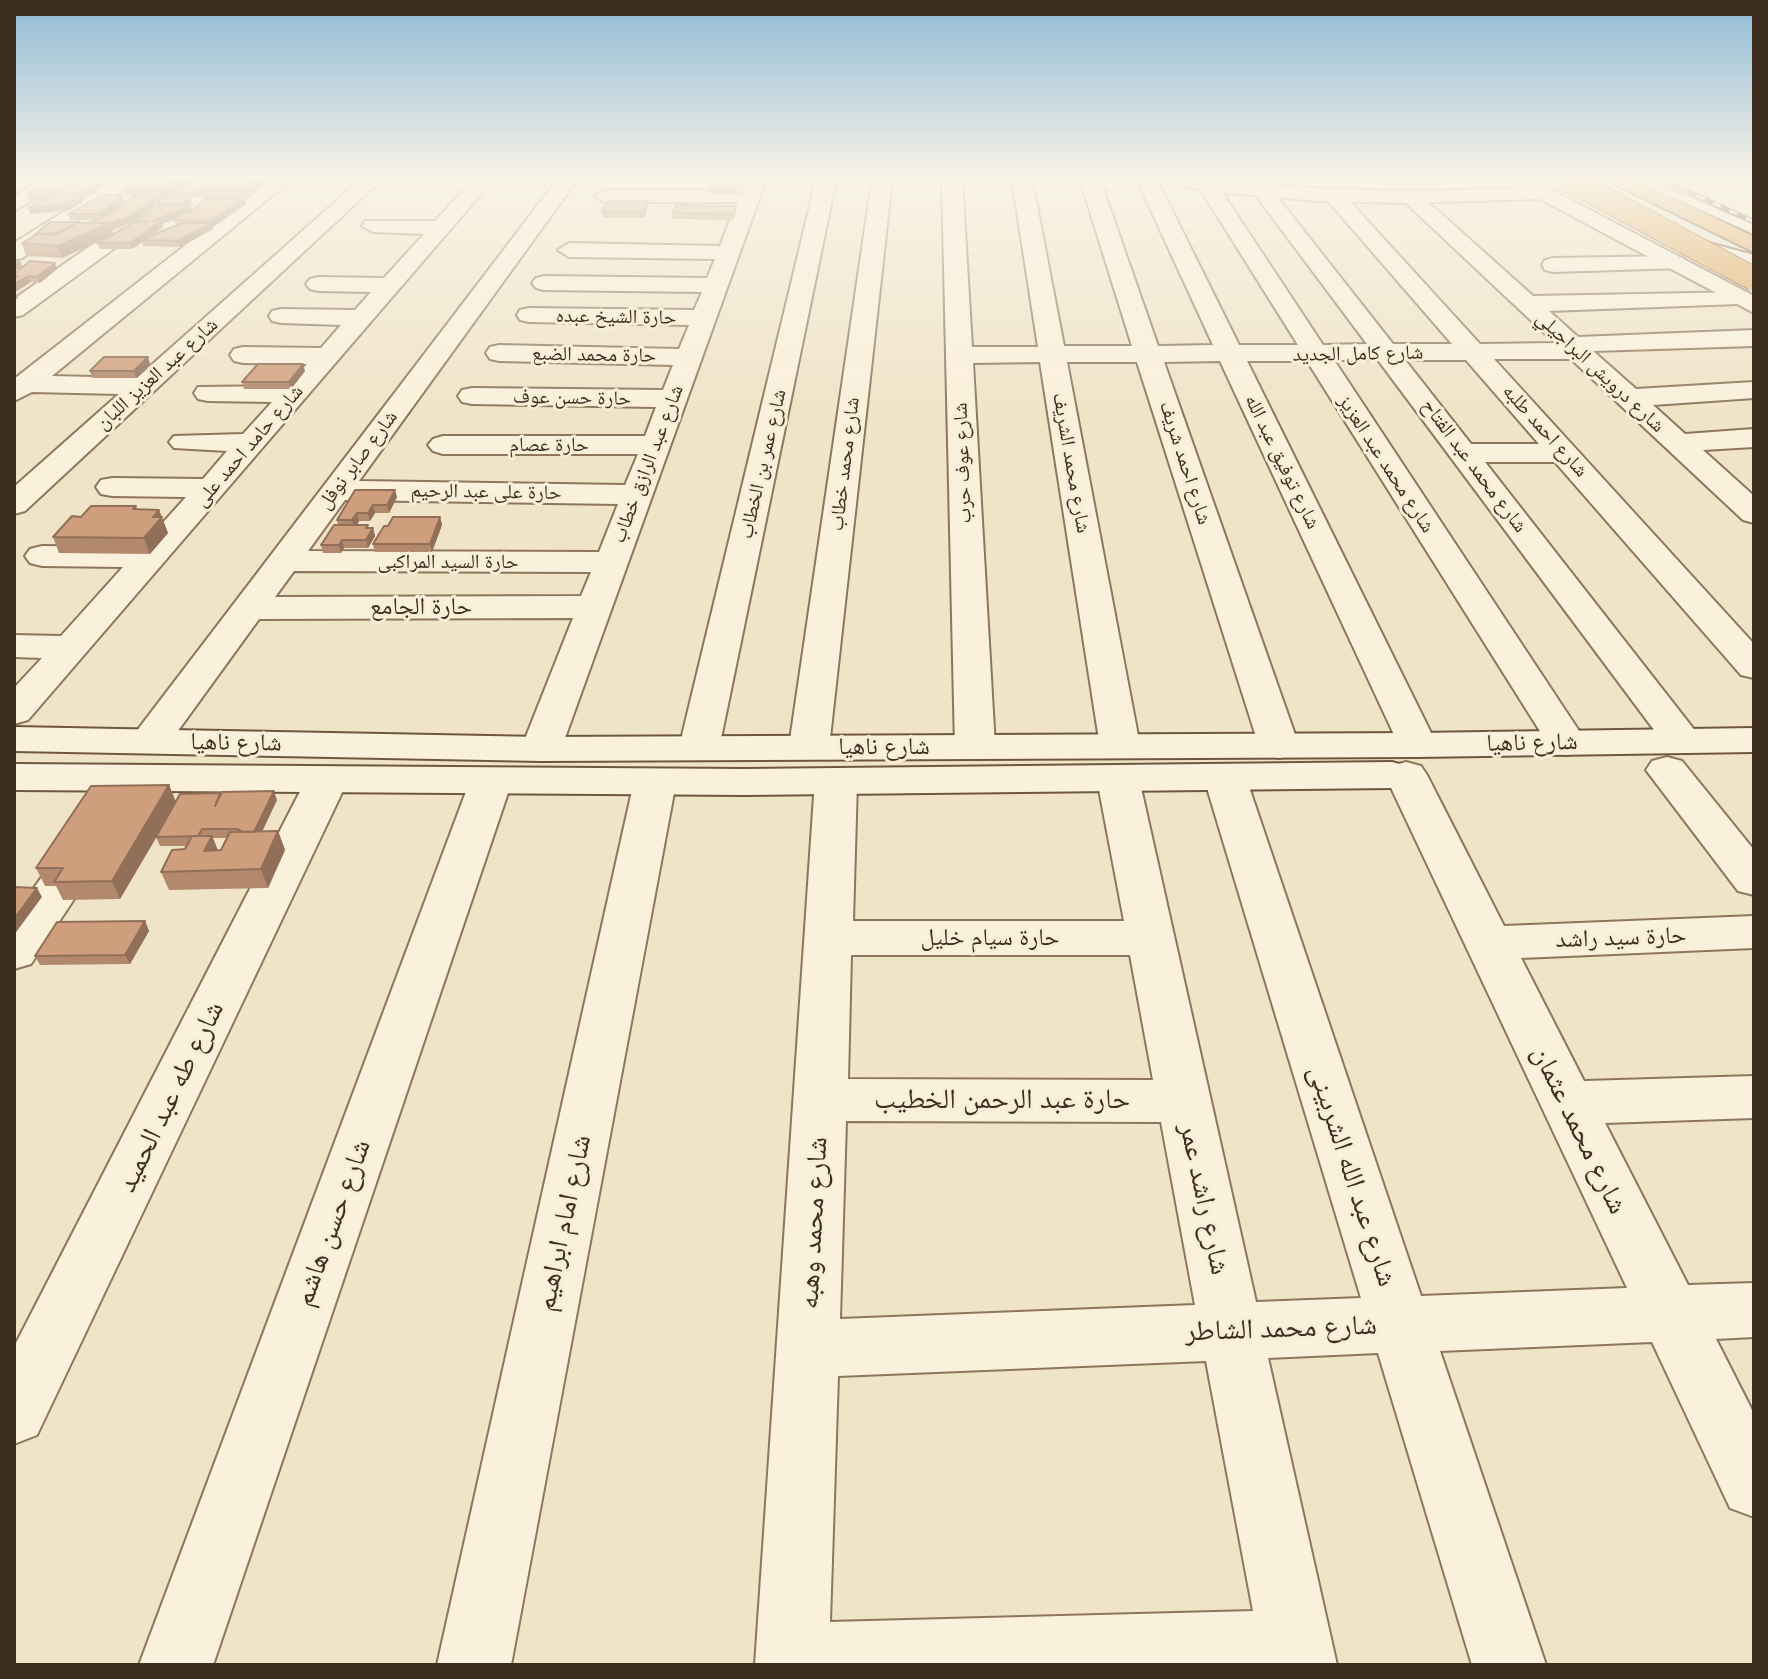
<!DOCTYPE html>
<meta charset="utf-8">
<style>
body{margin:0}
#map{position:relative;width:1768px;height:1679px;overflow:hidden;background:#f0e4c8;font-family:"Noto Serif",serif}
canvas{display:block}
.frame{position:absolute;inset:0;border:16px solid #3d2e20;pointer-events:none}
</style>
<div id="map">
<canvas width="1768" height="1679"></canvas>
<div class="frame"></div>
</div>
<script>
const context = document.querySelector('canvas').getContext('2d');
context.lineJoin = 'round';
function stroke(path, color, width, dash) { context.strokeStyle = color; context.lineWidth = width; context.lineCap = dash ? 'butt' : 'round'; context.setLineDash(dash || []); context.stroke(path); }
function paint(path, color) { context.fillStyle = color; context.fill(path, 'evenodd'); }
function drawText(font, color, halo, rows, align = 'center') {
  context.font = font + ' "Noto Serif","Noto Naskh Arabic",serif'; context.lineWidth = 6; context.setLineDash([]); context.textBaseline = 'middle'; context.strokeStyle = halo; context.fillStyle = color; for (const [text, x, y, turn = 0] of rows) {
    context.save(); context.translate(x, y); context.rotate((+turn || 0) * Math.PI / 180); context.textAlign = isNaN(turn) ? turn : align; if (halo) context.strokeText(text, 0, 0); context.fillText(text, 0, 0); context.restore();
  }
}
const service = new Path2D(`
 M1634 180H1649L1754 225V234Z`);
const minor = new Path2D(`
 M44 180H68L14 211V196Z
 M115 180H138L22 258 14 260V243Z
 M185 180H208L23 315 14 317V299Z
 M269 180H291L52 376 137 378 360 180H381L25 511 14 514V487L119 394 32 392 14 401V379Z
 M473 180H493L28 720 14 724V688L42 658 14 657V635L61 636 123 567 42 566 30 563 25 556 30 549 42 546 141 547 186 497 112 496 101 494 96 487 101 480 112 478 203 479 227 451 174 448 169 442 174 436 243 434 272 402 208 401 198 399 194 393 198 387 287 386 307 364 243 363 234 361 230 355 234 349 243 347 321 348 341 325 281 323 272 321 269 316 272 311 281 309 355 310 371 292 318 291 310 289 306 284 310 279 318 277 384 278 424 234 373 232 362 226 365 221H435Z
 M557 180H577L359 481 625 485 638 454H443L433 451 428 445 433 439 443 436H645L656 407 472 404 462 402 458 396 462 390 472 388 663 390 673 365 499 361 490 359 486 353 490 347 499 345 679 349 689 325 529 322 520 320 517 315 520 310 529 308 694 310 702 292 544 290 536 288 532 283 536 278 544 276 707 278 715 259 569 257 558 250 569 243 720 246 737 202H604L594 196 604 190H742L746 180H766L561 749 555 758 541 761 527 758 521 749 573 618 259 619 164 750 150 753 136 750 130 741 136 732ZM345 500 618 504 599 552 308 551ZM294 571 591 572 581 596 275 597Z
 M816 180H836L719 748 713 757 699 760 685 757 679 748Z
 M872 180H892L829 747 823 756 809 759 795 756 789 747Z
 M942 180H962L972 347H1038L1012 180H1032L1064 346H1132L1080 180H1100L1158 346 1213 345 1137 180H1157L1239 345H1298L1197 184 1200 180H1214L1323 345 1367 344 1257 197 1254 193 1257 189H1271L1393 344H1452L1328 201 1325 197 1328 193H1342L1480 344 1555 343 1405 202 1402 198 1405 194H1419L1533 296 1748 292 1751 297 1748 302 1739 304 1549 311 1578 337 1754 330V346L1593 351 1636 389 1754 382V398L1653 405 1685 434 1754 429V447L1703 450 1754 496V523L1743 520 1571 359H1494L1754 644V678L1741 675 1555 462H1485L1703 741 1697 750 1683 753 1669 750 1378 360H1334L1587 743 1581 752 1567 755 1553 752 1307 361H1247L1437 745 1431 754 1417 757 1403 754 1220 361 1164 362 1299 746 1293 755 1279 758 1265 755 1259 746 1137 362H1067L1140 746 1134 755 1120 758 1106 755 1100 746 1040 362 973 363 995 747 989 756 975 759 961 756 955 747ZM1405 360H1466L1539 444H1471Z
 M1675 256 1683 258 1686 263 1683 268 1553 272 1545 270 1542 265 1545 260 1553 258Z
 M1667 757 1682 761 1754 850V895L1738 891 1646 770 1652 761Z
 M1406 762 1421 766 1427 775 1504 926 1754 916V948L1521 958 1584 1081 1754 1076V1118L1605 1123 1688 1285 1754 1283V1337L1716 1339 1754 1414V1517L1730 1508 1652 1342 1440 1351 1546 1665H1472L1378 1353 1268 1358 1337 1665H755L815 781 821 772 836 768 851 772 857 781 853 921H1124L1097 779 1103 770 1118 766 1133 770 1139 779 1256 1302 1361 1298 1204 778 1210 769 1225 765 1240 769 1246 778 1421 1296 1627 1288 1385 775 1391 766ZM851 955H1130L1153 1080 848 1079ZM846 1121 1161 1122 1195 1305 840 1319ZM1206 1361 1253 1611 830 1622 838 1376Z
 M327 767 342 771 348 780 37 1435 14 1444V1347L306 780 312 771Z
 M491 768 506 772 512 781 213 1665H139L470 781 476 772Z
 M655 769 670 773 676 782 511 1665H437L634 782 640 773Z
 M92 825 108 829 114 839 31 964 14 969V916L76 829Z`);
const tertiary = new Path2D(`
 M1171 180C1220 177 1268 186 1317 188 1384 192 1452 191 1519 188L1509 180H1533L1754 296V313L1540 199 1405 203 1318 201 1228 193 1181 186Z`);
const secondary = new Path2D(`
 M1683 236 1754 255V269L1675 248 1672 243Z
 M14 727 541 737 1417 733 1754 728V752L1417 757 541 761 14 751Z
 M1392 762 1407 766 1413 775 1407 784 1392 788 745 795 14 790V764L745 769Z`);
const motorway = new Path2D(`
 M1611 180H1636L1754 237V252L1614 184Z`);
stroke(service, '#8d765c', 4);
stroke(minor, '#8d765c', 4);
stroke(tertiary, '#8d765c', 4);
stroke(secondary, '#6f573f', 4);
stroke(motorway, '#5b4430', 4);
paint(service, '#faf1dc');
paint(minor, '#faf1dc');
paint(tertiary, '#faf1dc');
paint(secondary, '#faf1dc');
paint(motorway, '#e0a458');
const rail = new Path2D(`
 M1664 180 1754 222`);
stroke(rail, '#3d2e20', 5);
stroke(rail, '#f7eed8', 3, [9]);
const motorwayBridge = new Path2D(`
 M1569 180 1754 279`);
stroke(motorwayBridge, '#5b4430', 25, []);
stroke(motorwayBridge, '#e0a458', 23);
paint(new Path2D(`
 M64 180H116L90 195 82 198 83 202 69 210 30 214 42 201H29L27 195 59 190 80 180 64 181Z
 M128 180H193L166 198H173L194 180 270 181 244 200 246 204 213 227V229L180 247 143 246 142 242 132 249H100L97 243 108 237 62 258 26 256 22 243 79 223H88L96 220H70L68 214 123 196 125 202 135 196 126 195 122 183ZM202 196 203 199H205L192 211 189 206 192 204 190 198ZM157 204 158 207 137 220 138 222 113 234 112 231 135 221ZM176 218 174 220 176 225 152 235 163 227 162 224Z
 M485 180H521L518 183H486Z
 M712 180H744L742 194H709V188Z
 M736 206V212L733 220 673 219 672 213Z
 M648 207 644 218H603L602 212Z
 M57 269 40 283 31 282 15 292 18 298 14 301V274Z
 M150 364 136 378H92L90 371Z
 M305 371 291 389H244L242 382Z
 M355 490 397 497 389 513H375L370 521H359L357 525 373 528 375 536 368 548H344L341 553H323L321 545 338 525 337 520Z
 M136 506 137 509 159 510 168 533 150 554 59 553 53 537 81 517Z
 M440 517 442 525 432 552H375L373 544Z
 M169 785 176 802 220 793 221 795 277 800 262 832 278 831 285 850 268 888 169 890 161 872 186 846H160L156 837 158 835 120 899 63 900 56 886H45L36 868ZM213 838H228L221 850H218Z
 M145 921 149 931 130 964 40 965 35 956Z`), '#b2896c');
paint(new Path2D(`
 M105 180H116L90 195 82 198 83 202 69 210 30 214 28 208Z
 M173 180H193L160 202 156 191Z
 M254 180H269L270 181 246 200 242 188Z
 M201 191 202 196 190 198 192 204 189 207 190 206 192 212 162 224 163 227 145 240H141L142 242 132 249 130 243 153 221 185 208 184 203 174 201 172 195Z
 M123 196 125 202 101 220 99 214Z
 M158 196 160 202 135 221 112 231 113 235 62 258 58 246Z
 M244 198 246 204 213 227V229L180 247 178 241 212 223 211 221Z
 M648 201V207L644 218 643 212Z
 M20 260 22 267 14 271V263Z
 M55 263 57 269 40 283 37 277Z
 M28 276 31 282 15 292 18 298 14 301V284Z
 M148 357 150 364 136 378 134 371Z
 M303 364 305 371 291 389 289 382Z
 M395 490 397 497 389 513 387 505Z
 M373 505 375 513 370 521 368 513Z
 M159 510 168 533 150 554 144 538 153 517Z
 M357 513 359 521 355 528 352 520Z
 M440 517 442 525 432 552 430 544Z
 M373 528 375 536 368 548 366 540Z
 M342 540 344 548 341 553 339 545Z
 M169 785 176 803 120 899 112 881Z
 M274 791 277 800 255 846 251 837Z
 M278 831 285 850 268 888 261 869Z
 M212 836 219 854 204 851Z
 M37 888 42 897 14 935V919Z
 M145 921 149 931 130 964 125 955Z`), '#916f58');
const building = new Path2D(`
 M80 180H105L88 190 68 196H81L67 204 28 208 53 195H27L33 190H59Z
 M128 180H173L156 191 132 189 138 185 122 183Z
 M194 180H222L200 187 201 191 172 195Z
 M222 180H254L242 188 200 187Z
 M712 180H743L742 188H709Z
 M104 194 123 196 99 214H68Z
 M138 195 158 196 133 215 110 224 109 223H88L108 215 121 206H118Z
 M163 198H190L184 203 157 204Z
 M206 198H244L211 221 174 220 184 212H191Z
 M608 201H648L643 212H602Z
 M676 205 736 206 733 214 672 213Z
 M159 206H190L153 221H161L130 243H97L135 222H148L137 220Z
 M50 222H79L59 232 48 234H38L31 238Z
 M76 223H109L58 246 22 243 38 234 57 235Z
 M182 223H212L178 241 141 240Z
 M30 261 55 263 37 277 28 276 14 284V278L18 276 14 274Z
 M104 357H148L134 371H90Z
 M258 364H303L289 382H242Z
 M355 490H395L387 505H373L368 513H357L352 520H337Z
 M91 506H136L133 509 159 510 153 517H162L144 538 53 537 72 516 81 517Z
 M393 517H440L430 544H373L384 526H388Z
 M334 525H368L366 528H373L366 540H342L339 545H321Z
 M169 785 112 881 54 882 63 868H36L91 786Z
 M274 791 254 832H243L237 829H202L198 836 156 837 180 794 220 793 215 806 222 792Z
 M278 831 261 869 161 872 172 850 185 849 192 836H212L204 851 221 850 230 832Z
 M14 887 37 888 14 919Z
 M145 921 125 955 35 956 57 922Z`);
paint(building, '#cf9f7d');
stroke(building, '#916f58', 2);
const sky = context.createLinearGradient(0, 0, 0, 415);
sky.addColorStop(0, '#8fbad6');
sky.addColorStop(0.43, '#f8f3e6');
sky.addColorStop(1, '#f8f3e600');
context.fillStyle = sky;
context.fillRect(0, 0, 1768, 415);
drawText('20px', '#3d2e20', '#f7eed8', [
 ["حارة الشيخ عبده",616,317,1],
 ["شارع كامل الجديد",1358,354,-1],
 ["حارة محمد الضبع",594,355,1],
 ["شارع درويش البراجيلي",1600,372,43],
 ["شارع عبد العزيز اللبان",157,374,-42],
 ["حارة حسن عوف",572,398,1],
 ["شارع احمد طلبه",1545,431,48],
 ["حارة عصام",549,445],
 ["شارع حامد احمد على",249,446,-49],
 ["شارع صابر نوفل",358,460,-53],
 ["شارع توفيق عبد الله",1282,462,64],
 ["شارع عوف حرب",963,463,-92],
 ["شارع محمد الشريف",1071,463,80],
 ["شارع احمد شريف",1185,463,72],
 ["شارع عبد الرازق خطاب",648,464,-69],
 ["شارع عمر بن الخطاب",763,464,-77],
 ["شارع محمد خطاب",845,464,-83],
 ["شارع محمد عبد العزيز",1386,464,57],
 ["شارع محمد عبد الفتاح",1474,466,53],
 ["حارة على عبد الرحيم",486,492,1],
 ["حارة السيد المراكبى",448,562]
]);
drawText('24px', '#3d2e20', '#f7eed8', [
 ["حارة الجامع",421,607],
 ["شارع ناهيا",236,743,1],
 ["شارع ناهيا",1532,743,-1],
 ["شارع ناهيا",884,747],
 ["حارة سيام خليل",990,938],
 ["حارة سيد راشد",1621,938,-2]
]);
drawText('28px', '#3d2e20', '#f7eed8', [
 ["شارع طه عبد الحميد",171,1097,-64],
 ["حارة عبد الرحمن الخطيب",1002,1100],
 ["شارع محمد عثمان",1579,1130,64],
 ["شارع عبد الله الشربينى",1352,1176,72],
 ["شارع راشد عمر",1204,1199,78],
 ["شارع حسن هاشم",333,1223,-70],
 ["شارع امام ابراهيم",564,1223,-78],
 ["شارع محمد وهبه",814,1223,-87],
 ["شارع محمد الشاطر",1281,1329,-2]
]);
</script>
